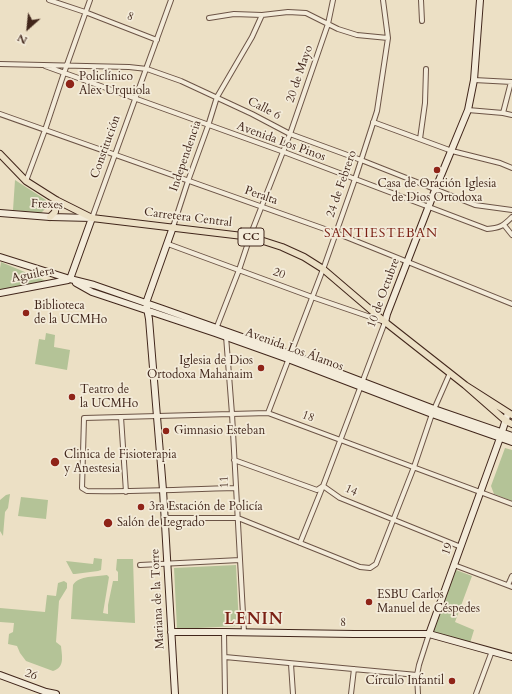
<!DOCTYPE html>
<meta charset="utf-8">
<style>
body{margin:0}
#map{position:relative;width:512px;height:694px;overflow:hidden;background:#ece0c5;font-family:Cardo,serif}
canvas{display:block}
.north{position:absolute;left:8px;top:8px;width:40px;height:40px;-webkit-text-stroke:3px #f3ebd9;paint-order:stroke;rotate:207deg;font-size:11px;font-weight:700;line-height:16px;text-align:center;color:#41261b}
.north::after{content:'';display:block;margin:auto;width:14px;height:18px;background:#41261b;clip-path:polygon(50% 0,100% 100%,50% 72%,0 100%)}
</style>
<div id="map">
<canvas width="512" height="694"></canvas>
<div class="north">N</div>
</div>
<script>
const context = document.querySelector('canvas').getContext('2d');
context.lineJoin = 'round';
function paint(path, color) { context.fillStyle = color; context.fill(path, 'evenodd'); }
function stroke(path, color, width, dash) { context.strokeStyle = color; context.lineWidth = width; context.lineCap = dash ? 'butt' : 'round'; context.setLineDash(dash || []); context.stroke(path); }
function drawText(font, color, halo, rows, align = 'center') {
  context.font = font + ' Cardo,serif'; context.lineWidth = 3.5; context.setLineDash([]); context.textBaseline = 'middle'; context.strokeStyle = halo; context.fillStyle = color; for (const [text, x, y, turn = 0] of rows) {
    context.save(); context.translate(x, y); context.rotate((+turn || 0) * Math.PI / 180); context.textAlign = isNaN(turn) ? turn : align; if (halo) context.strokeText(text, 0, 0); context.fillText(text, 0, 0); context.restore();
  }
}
paint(new Path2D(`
 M15 180 46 200V208L41 213 13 210Z
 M1 262 46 281 0 290V268Z
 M46 333 55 335 54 347 70 350 67 370 35 364 39 339 45 340Z
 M505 448 512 450V501L494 494 491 486Z
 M10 494 8 508 5 512 3 536 0 531V500L6 495Z
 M21 497 48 500 46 519 18 516Z
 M94 558 102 559 101 570 98 571 75 574H73L66 561 93 564Z
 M117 559H133L135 623 71 619 73 585C79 575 96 577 107 575L109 577 103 613 108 614V605L113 581H118V572L116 570Z
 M236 565 239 626 177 629 174 568Z
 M456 570 472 576 455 622 474 630 470 643 433 632Z
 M64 581 67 583V588L59 601 56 642 61 646C62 657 65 667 53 671L26 661 20 653 17 646 8 644 9 634 13 632 14 623 0 622V608L45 612 47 595 56 596 58 583Z`), '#b4c397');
const street = new Path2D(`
 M49 0 85 12 157 40
 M421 0 422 21
 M209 18 234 14 262 15 288 12 306 13 338 29 357 35 388 38
 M0 64 129 67 147 69 181 81 252 114 290 134 361 160 475 205 512 210
 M45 66 284 152 487 229C500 228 503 226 512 217
 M474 80 512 82
 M468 110 503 113 512 115
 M503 113 511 82
 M0 114 336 233 512 304
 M373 122 452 151 500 163 512 168
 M420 139 425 103 426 69
 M26 181 45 130 64 73 90 0
 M92 218 171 0
 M504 225 512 235
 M173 227 188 181 208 126 217 97 252 37 262 15
 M168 244 312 297 385 322 323 486 300 543
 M216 329 239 270 252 231 290 134 328 24 333 0
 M226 336 232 414 244 632
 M268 413 325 264 355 179 377 111 388 38 383 0
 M121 417 126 492
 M234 460 317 490 323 486 340 498 461 547
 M236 488C186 489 136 492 87 491L82 488 84 418 268 413 512 504
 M164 518H238L360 567 370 568 376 564 414 467 432 414 450 373
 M140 565 240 560
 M454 565 512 587
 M508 585 512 576
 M224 632 225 694
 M225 657 417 675
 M291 664 293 694
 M351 694 354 669
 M418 694 417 675 419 665 429 634
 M476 694 492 651`);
const secondary = new Path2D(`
 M0 213 50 217 92 218 70 279
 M173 227 146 303 149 319 163 490 175 694
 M0 257 70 279 94 285 163 309 290 354 434 409 512 436
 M76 283 92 292 215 333 288 359 432 414 512 442
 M0 293 68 280
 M385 322 387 314 435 190 468 110 474 80 480 0
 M171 632H224L354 634H429L512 657
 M429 634 500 438 508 413
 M0 675 46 692 56 694`);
const primary = new Path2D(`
 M0 154 26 181 56 200 92 218 251 237 282 247 304 257 323 269 385 322 465 385
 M50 217 55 212 56 200
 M512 415 465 385 506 421 512 424`);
stroke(street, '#6c5446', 6);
stroke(secondary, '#41261b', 8);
stroke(primary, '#41261b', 8);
stroke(street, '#f3ebd9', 4);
stroke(secondary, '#f3ebd9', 6);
stroke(primary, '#ece0c5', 6);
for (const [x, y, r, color] of [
 [70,84,5,"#8f2418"],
 [437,170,4,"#8f2418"],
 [26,313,4,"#8f2418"],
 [261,368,4,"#8f2418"],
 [72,397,4,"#8f2418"],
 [166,431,4,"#8f2418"],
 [55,462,5,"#8f2418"],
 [141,507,4,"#8f2418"],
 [108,523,5,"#8f2418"],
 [369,602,4,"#8f2418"],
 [452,681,4,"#8f2418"]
]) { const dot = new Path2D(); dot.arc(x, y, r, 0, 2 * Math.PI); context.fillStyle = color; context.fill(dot); stroke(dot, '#f3ebd9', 1.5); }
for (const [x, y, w] of [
 [251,237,26]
]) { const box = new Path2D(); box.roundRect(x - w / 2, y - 9, w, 18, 3); context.fillStyle = '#f3ebd9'; context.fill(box); stroke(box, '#41261b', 1); }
drawText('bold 11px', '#41261b', null, [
 ["CC",251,237]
]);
drawText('12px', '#41261b', '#f3ebd9', [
 ["8",130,17,21],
 ["20 de Mayo",300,74,-71],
 ["Calle 6",264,109,27],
 ["Avenida Los Pinos",281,142,20],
 ["Constitución",106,147,-70],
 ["Independencia",186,156,-71],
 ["24 de Febrero",342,184,-71],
 ["Peralta",261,196,19],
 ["Frexes",47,205,3],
 ["Carretera Central",188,218,7],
 ["20",279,274,20],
 ["Aguilera",33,275,-11],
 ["10 de Octubre",384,293,-70],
 ["Avenida Los Álamos",294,350,20],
 ["18",308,417,21],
 ["11",225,482,-93],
 ["14",351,491,24],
 ["19",448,549,-70],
 ["Mariana de la Torre",158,599,-93],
 ["8",343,623,1],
 ["26",31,675,19]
]);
drawText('12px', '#41261b', '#f3ebd9', [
 ["Policlínico",79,77],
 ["Alex Urquiola",79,91],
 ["Casa de Oración Iglesia",437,184,"center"],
 ["de Dios Ortodoxa",437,198,"center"],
 ["Biblioteca",34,306],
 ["de la UCMHo",34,320],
 ["Iglesia de Dios",253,361,"right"],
 ["Ortodoxa Mahanaim",253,375,"right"],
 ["Teatro de",80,390],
 ["la UCMHo",80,404],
 ["Gimnasio Esteban",174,431],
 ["Clinica de Fisioterapia",64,455],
 ["y Anestesia",64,469],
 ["3ra Estación de Policía",149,507],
 ["Salón de Legrado",117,523],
 ["ESBU Carlos",377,595],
 ["Manuel de Céspedes",377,609],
 ["Círculo Infantil",444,681,"right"]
], 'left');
context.letterSpacing = '1px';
drawText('13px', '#7a1f14', '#f3ebd9', [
 ["SANTIESTEBAN",381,234]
]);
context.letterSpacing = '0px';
context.letterSpacing = '1px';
drawText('bold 16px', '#7a1f14', '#f3ebd9', [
 ["LENIN",254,620]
]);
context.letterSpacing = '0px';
</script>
